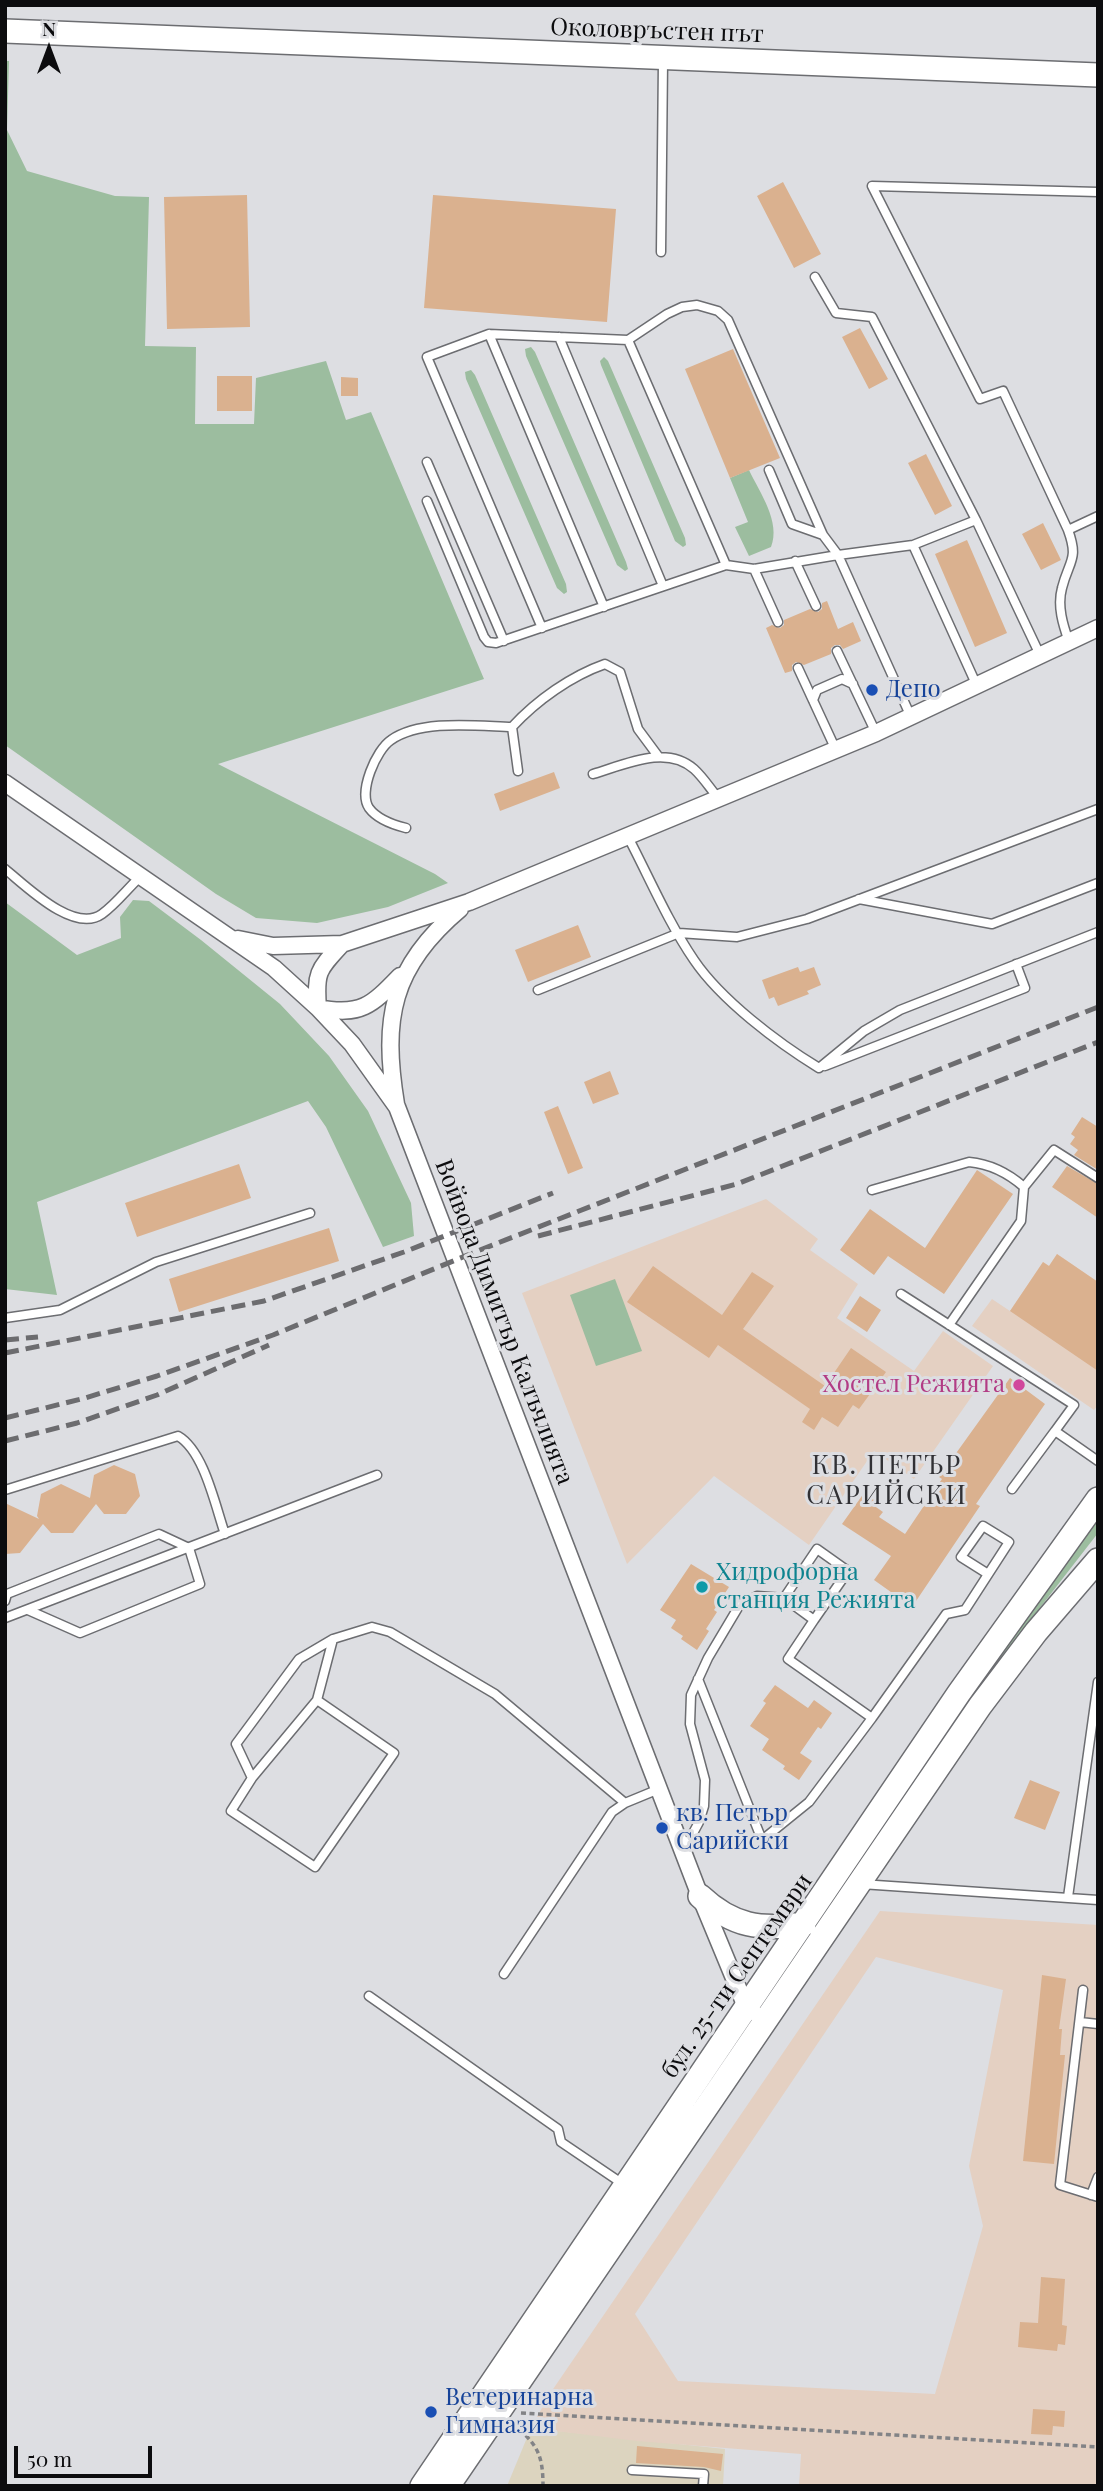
<!DOCTYPE html>
<meta charset="utf-8">
<style>
body{margin:0}
#map{position:relative;width:1103px;height:2491px;overflow:hidden;background:#dddee2;font-family:"Playfair Display",serif}
canvas{display:block}
.frame{position:absolute;inset:0;border:7px solid #0c0c0e;pointer-events:none}
.north{position:absolute;left:14px;top:14px;width:70px;height:70px;-webkit-text-stroke:5px #dddee2;paint-order:stroke;rotate:0deg;font-size:19px;font-weight:700;line-height:28px;text-align:center;color:#0c0c0e}
.north::after{content:'';display:block;margin:auto;width:24px;height:32px;background:#0c0c0e;clip-path:polygon(50% 0,100% 100%,50% 72%,0 100%)}
.scale{position:absolute;left:14px;top:2446px;width:138px;height:32px;box-sizing:border-box;border:4px solid #0c0c0e;border-top:0;padding-left:9px;font-size:21px;line-height:24px;white-space:nowrap;color:#0c0c0e;-webkit-text-stroke:5px #dddee2;paint-order:stroke}
</style>
<div id="map">
<canvas width="1103" height="2491"></canvas>
<div class="frame"></div>
<div class="north">N</div>
<div class="scale">50 m</div>
</div>
<script>
const context = document.querySelector('canvas').getContext('2d');
context.lineJoin = 'round';
function paint(path, color) { context.fillStyle = color; context.fill(path, 'evenodd'); }
function stroke(path, color, width, dash) { context.strokeStyle = color; context.lineWidth = width; context.lineCap = dash ? 'butt' : 'round'; context.setLineDash(dash || []); context.stroke(path); }
function drawText(font, color, halo, rows, align = 'center') {
  context.font = font + ' "Playfair Display",serif'; context.lineWidth = 6; context.setLineDash([]); context.textBaseline = 'middle'; context.strokeStyle = halo; context.fillStyle = color; for (const [text, x, y, turn = 0] of rows) {
    context.save(); context.translate(x, y); context.rotate((+turn || 0) * Math.PI / 180); context.textAlign = isNaN(turn) ? turn : align; if (halo) context.strokeText(text, 0, 0); context.fillText(text, 0, 0); context.restore();
  }
}
paint(new Path2D(`
 M531 2428 725 2449 723 2486H507Z`), '#dcd4bf');
paint(new Path2D(`
 M766 1199 818 1239 810 1250 858 1284 837 1318 914 1371 943 1331 993 1366 914 1479 874 1451 809 1545 714 1476 627 1564 522 1293Z
 M1057 1254 1098 1282V1405L1094 1410 972 1326 992 1299 1010 1311 1043 1262 1049 1266Z
 M880 1911 1098 1925V2486H799L801 2454 637 2441 531 2428 549 2395ZM876 1957 1003 1990 969 2166 983 2226 935 2394 678 2381 635 2314Z`), '#e4d0c2');
paint(new Path2D(`
 M5 61H9L7 130 27 171 115 196 149 197 145 346 196 347 195 424H254L256 378 326 361 346 420 371 412 484 679 218 764 435 874 448 883 388 907 317 923 256 918 216 894 5 745Z
 M531 347 535 352 626 562 628 569 625 571 617 565 526 356 525 349Z
 M604 357 608 361 685 538 686 545 683 547 675 541 601 365 600 361Z
 M471 370 475 375 566 584 567 592 564 594 557 588 466 379 465 372Z
 M749 470C760 493 781 522 771 547L749 556 735 527 748 522 730 478Z
 M133 900 149 901 201 940 280 1004 329 1056 368 1111 411 1203 414 1236 383 1247 326 1127 308 1101 37 1202 57 1295 5 1289V902L77 955 121 938 120 917Z
 M615 1279 642 1351 596 1366 570 1295Z
 M1098 1513V1533L987 1676Z`), '#9cbd9f');
paint(new Path2D(`
 M783 182 821 254 794 268 757 196Z
 M247 195 250 327 167 329 164 197Z
 M433 195 616 209 607 322 424 308Z
 M860 328 888 379 869 389 842 337Z
 M733 349 780 458 730 478 685 369Z
 M217 376H252V411H217Z
 M341 377 358 378V396H341Z
 M926 454 952 506 935 515 908 463Z
 M1043 523 1061 560 1041 570 1022 534Z
 M967 540 1007 633 975 647 935 554Z
 M827 601 838 629 853 622 861 641 843 649 840 645H835L831 648V654L804 665 796 662 792 665V671L785 673 766 628 772 625 780 628 784 625V620L810 609 818 612 822 609V603Z
 M554 772 560 788 500 811 494 794Z
 M578 925 591 957 528 982 515 950Z
 M798 967 800 972 814 967 821 985 807 991 809 994 778 1006 774 997 769 999 762 980Z
 M610 1071 619 1094 593 1104 584 1082Z
 M558 1106 583 1168 568 1174 544 1112Z
 M1082 1117 1098 1127V1170L1074 1155 1078 1150 1070 1144 1075 1137 1071 1134Z
 M239 1164 251 1198 137 1237 125 1203Z
 M1067 1166 1098 1184V1218L1052 1187Z
 M977 1170 1013 1194 944 1294 888 1256 874 1275 840 1250 870 1209 925 1248Z
 M329 1228 339 1261 179 1312 169 1279Z
 M1057 1254 1098 1282V1371L1010 1311 1043 1262 1049 1266Z
 M653 1266 722 1315 752 1272 774 1286 743 1329 825 1386 851 1348 886 1372 859 1409 853 1405 838 1427 822 1417 814 1430 802 1422 810 1409 718 1345 709 1358 627 1302Z
 M860 1296 881 1310 867 1332 846 1318Z
 M1010 1378 1045 1404 976 1504 980 1506 912 1607 874 1580 891 1556 842 1524 864 1493 876 1501 873 1505 883 1512 879 1517 905 1534 942 1479 939 1477Z
 M114 1465 135 1474 140 1496 126 1514H104L96 1504 73 1533H51L43 1524 20 1553 5 1554V1503L39 1519 37 1516 41 1494 61 1484 90 1498 94 1475Z
 M691 1564 729 1587 714 1610 717 1612 706 1629 709 1631 697 1650 681 1639 683 1636 671 1628 676 1620 660 1610Z
 M775 1685 808 1708 814 1700 832 1713 821 1729 818 1727 800 1753 812 1761 799 1780 783 1769 785 1766 762 1750 769 1739 750 1726 766 1703 763 1701Z
 M1030 1780 1060 1792 1045 1830 1014 1818Z
 M1042 1975 1066 1979 1059 2029H1062L1060 2055H1065L1054 2164 1023 2161Z
 M1041 2277 1065 2279 1062 2325 1067 2326 1065 2345 1058 2344 1057 2351 1018 2347 1020 2322 1038 2323Z
 M1033 2409 1065 2411 1064 2427 1053 2426 1052 2435 1031 2434Z
 M637 2446 723 2454 721 2471 704 2467 636 2463Z`), '#dab18f');
const service = new Path2D(`
 M1098 192 872 186 980 399 1003 391 1068 530 1098 516
 M661 252 663 61
 M815 277 836 313 872 317 976 520 1040 655
 M489 334 604 607
 M559 337 663 586
 M628 340 726 565
 M427 462 504 641
 M769 470 792 524 823 535
 M427 501 484 637 488 642 496 643 726 565 754 569 838 555 823 535 728 320 718 311 697 305 682 307 667 314 628 340 489 334 427 357 542 628
 M976 520 913 545 977 686
 M1068 530C1079 560 1069 560 1062 588 1057 606 1063 625 1069 642
 M795 561 816 606
 M754 569 778 622
 M837 651 876 733
 M798 668 836 750
 M813 700 817 690 842 679 853 684
 M911 717 838 555 913 545
 M518 771 512 727C537 700 571 676 605 664L620 672 638 729 658 756
 M593 774C624 765 666 744 694 769 704 778 711 790 719 799
 M406 828C394 825 377 819 369 808 358 792 376 750 391 740 421 719 477 726 512 727
 M628 837C649 877 668 922 694 960 721 1000 778 1043 819 1068L864 1031 900 1010 1098 932
 M5 869C26 886 74 934 102 914 116 904 128 888 141 876
 M859 899 992 924 1098 883
 M538 990 679 933 737 937 807 919 1098 809
 M825 1066 1025 988 1016 964
 M1024 1187 1054 1150 1098 1178
 M872 1190 969 1162C991 1164 1008 1173 1024 1187L1021 1221 949 1325
 M901 1294 1074 1405 1055 1431
 M5 1318 60 1310 156 1262 310 1213
 M1012 1489 1055 1431 1098 1461
 M5 1490 178 1436C204 1451 215 1505 225 1534
 M784 1598 817 1549 848 1571 814 1620
 M5 1601 7 1594 159 1534 189 1548 200 1584 80 1633 28 1610
 M5 1618 377 1475
 M698 1679 762 1840 809 1802 872 1718
 M317 1700 394 1753 315 1867 231 1811 252 1778 236 1744 299 1659 333 1639 372 1627 390 1632 495 1694 625 1803 659 1789
 M252 1778 317 1700 333 1639
 M684 1850 699 1822 704 1806 705 1780 690 1724 691 1695 708 1658 739 1606 757 1596 784 1598 814 1620 788 1659 872 1718 946 1614 965 1610 1009 1542 983 1526 961 1557 988 1574
 M861 1884 1098 1900
 M1068 1897 1098 1682
 M504 1974 612 1812 625 1803
 M1083 1990 1060 2185 1098 2197
 M369 1996 558 2129 561 2142 623 2184
 M1080 2022 1098 2024
 M1091 2195 1098 2177
 M632 2470 704 2474 703 2486`);
const minor = new Path2D(`
 M5 783 274 968 318 1008 352 1044 397 1107 700 1896 746 2007 753 2012
 M238 939 273 946 342 944 469 902 876 733 1098 628
 M318 1008C361 1016 371 1006 400 976
 M318 1008C315 972 318 970 342 944
 M396 1104C382 1019 391 967 460 909`);
const secondary = new Path2D(`
 M5 31 1098 75
 M700 1896C733 1927 761 1930 804 1924
 M422 2486 959 1693 1098 1499
 M448 2486 980 1706 1036 1632 1098 1560`);
stroke(service, '#6c6d71', 11);
stroke(minor, '#6c6d71', 19);
stroke(secondary, '#6c6d71', 26);
stroke(new Path2D(`
 M521 2413 1098 2447
 M513 2424C537 2444 543 2454 543 2486`), '#828386', 3.5, [5, 3.5]);
stroke(service, '#fff', 8);
stroke(minor, '#fff', 16);
stroke(secondary, '#fff', 23);
stroke(new Path2D(`
 M538 1236 737 1184 1098 1042
 M5 1340 38 1337
 M5 1353 264 1301 404 1252 553 1193
 M5 1418 85 1398 157 1376 273 1335 480 1250 1098 1007
 M5 1441 77 1423 157 1395 269 1345`), '#6c6c6f', 5, [14, 7]);
for (const [x, y, r, color] of [
 [872,690,7,"#1a4fb4"],
 [1019,1385,7,"#d1479c"],
 [702,1587,7,"#0f9aa8"],
 [662,1828,7,"#1a4fb4"],
 [431,2412,7,"#1a4fb4"]
]) { const dot = new Path2D(); dot.arc(x, y, r, 0, 2 * Math.PI); context.fillStyle = color; context.fill(dot); stroke(dot, '#dddee2', 2.5); }
drawText('24px', '#0c0c0e', '#dddee2', [
 ["Околовръстен път",657,31,2],
 ["Войвода Димитър Калъчлията",504,1322,69],
 ["бул. 25-ти Септември",737,1976,-55]
]);
drawText('24px', '#164399', '#dddee2', [
 ["Депо",886,690],
 ["кв. Петър",676,1814],
 ["Сарийски",676,1842],
 ["Ветеринарна",445,2398],
 ["Гимназия",445,2426]
], 'left');
drawText('24px', '#b23c85', '#dddee2', [
 ["Хостел Режията",1005,1385]
], 'right');
drawText('24px', '#0d838f', '#dddee2', [
 ["Хидрофорна",716,1573],
 ["станция Режията",716,1601]
], 'left');
context.letterSpacing = '2px';
drawText('26px', '#313135', '#dddee2', [
 ["КВ. ПЕТЪР",887,1466],
 ["САРИЙСКИ",887,1496]
]);
context.letterSpacing = '0px';
</script>
